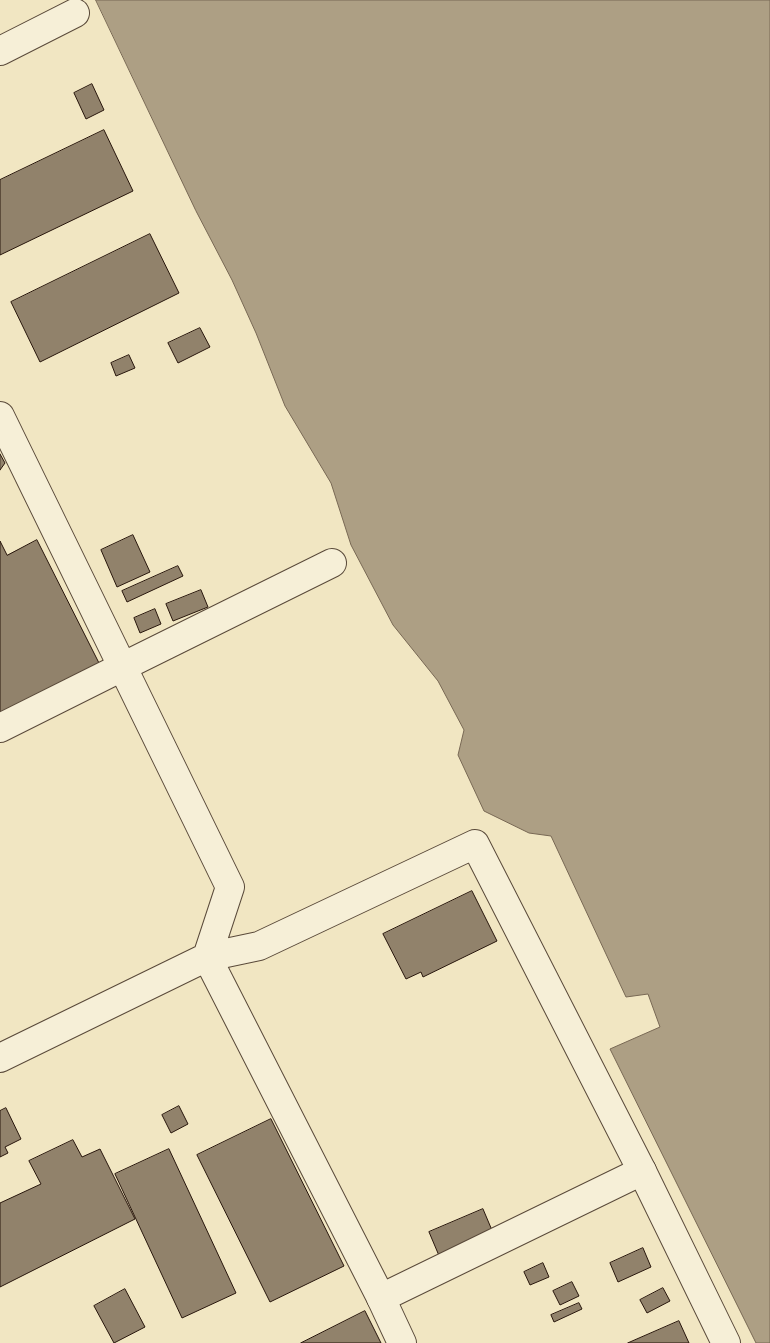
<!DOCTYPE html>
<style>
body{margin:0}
canvas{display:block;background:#f1e6c2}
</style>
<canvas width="770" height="1343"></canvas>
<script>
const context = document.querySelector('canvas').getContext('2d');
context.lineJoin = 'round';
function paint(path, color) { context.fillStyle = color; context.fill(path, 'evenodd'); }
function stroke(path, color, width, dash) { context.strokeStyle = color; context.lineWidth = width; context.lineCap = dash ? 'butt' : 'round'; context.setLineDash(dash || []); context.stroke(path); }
const water = new Path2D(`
 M96 0H770V1343H756L610 1049 660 1027 648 994 626 997 551 836 529 833 484 811 458 755 464 730 438 681 393 625 351 545 331 483 285 406 256 333 232 280 196 211Z`);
paint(water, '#ad9f84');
stroke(water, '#786854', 1);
const building = new Path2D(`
 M92 84 104 110 86 119 74 93Z
 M104 130 133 191 0 255V180Z
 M150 234 179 293 40 362 11 302Z
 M200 328 210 347 178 363 168 343Z
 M129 355 135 368 116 376 111 363Z
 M0 454 5 463 0 470Z
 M133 535 150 572 117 587 101 550Z
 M37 540 100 665 0 715V541L7 555Z
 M178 566 183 576 127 602 122 591Z
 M201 590 208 607 173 621 166 604Z
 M155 609 161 624 140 633 134 618Z
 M472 891 497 941 423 977 421 972 406 979 383 934Z
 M179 1106 188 1124 171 1133 162 1115Z
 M6 1108 21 1139 5 1147 8 1153 0 1157V1111Z
 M271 1119 344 1266 270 1302 197 1155Z
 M73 1140 82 1157 100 1149 135 1219 0 1287V1203L41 1184 29 1161Z
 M169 1149 236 1293 182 1318 115 1174Z
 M483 1209 494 1235 440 1258 429 1232Z
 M643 1248 651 1267 618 1282 610 1263Z
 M543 1263 549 1277 530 1285 524 1272Z
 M572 1282 579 1296 560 1305 553 1291Z
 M663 1288 670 1301 647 1313 640 1300Z
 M125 1289 145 1327 114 1343 94 1306Z
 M579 1303 582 1309 554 1322 551 1315Z
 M365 1311 381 1343H301Z
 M679 1321 689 1343H628Z`);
paint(building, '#91826b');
stroke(building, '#28160c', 1);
const minor = new Path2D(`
 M122 667 332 563
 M381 1298 642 1171`);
const tertiary = new Path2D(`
 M0 51 75 13
 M0 416 230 887 207 957 381 1298 402 1343
 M0 728 122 667
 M0 1058 207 957 259 946 475 844 642 1171 726 1343`);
stroke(minor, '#5a4a3a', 30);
stroke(tertiary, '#5a4a3a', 30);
stroke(minor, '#f6efd7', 28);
stroke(tertiary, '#f6efd7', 28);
</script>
